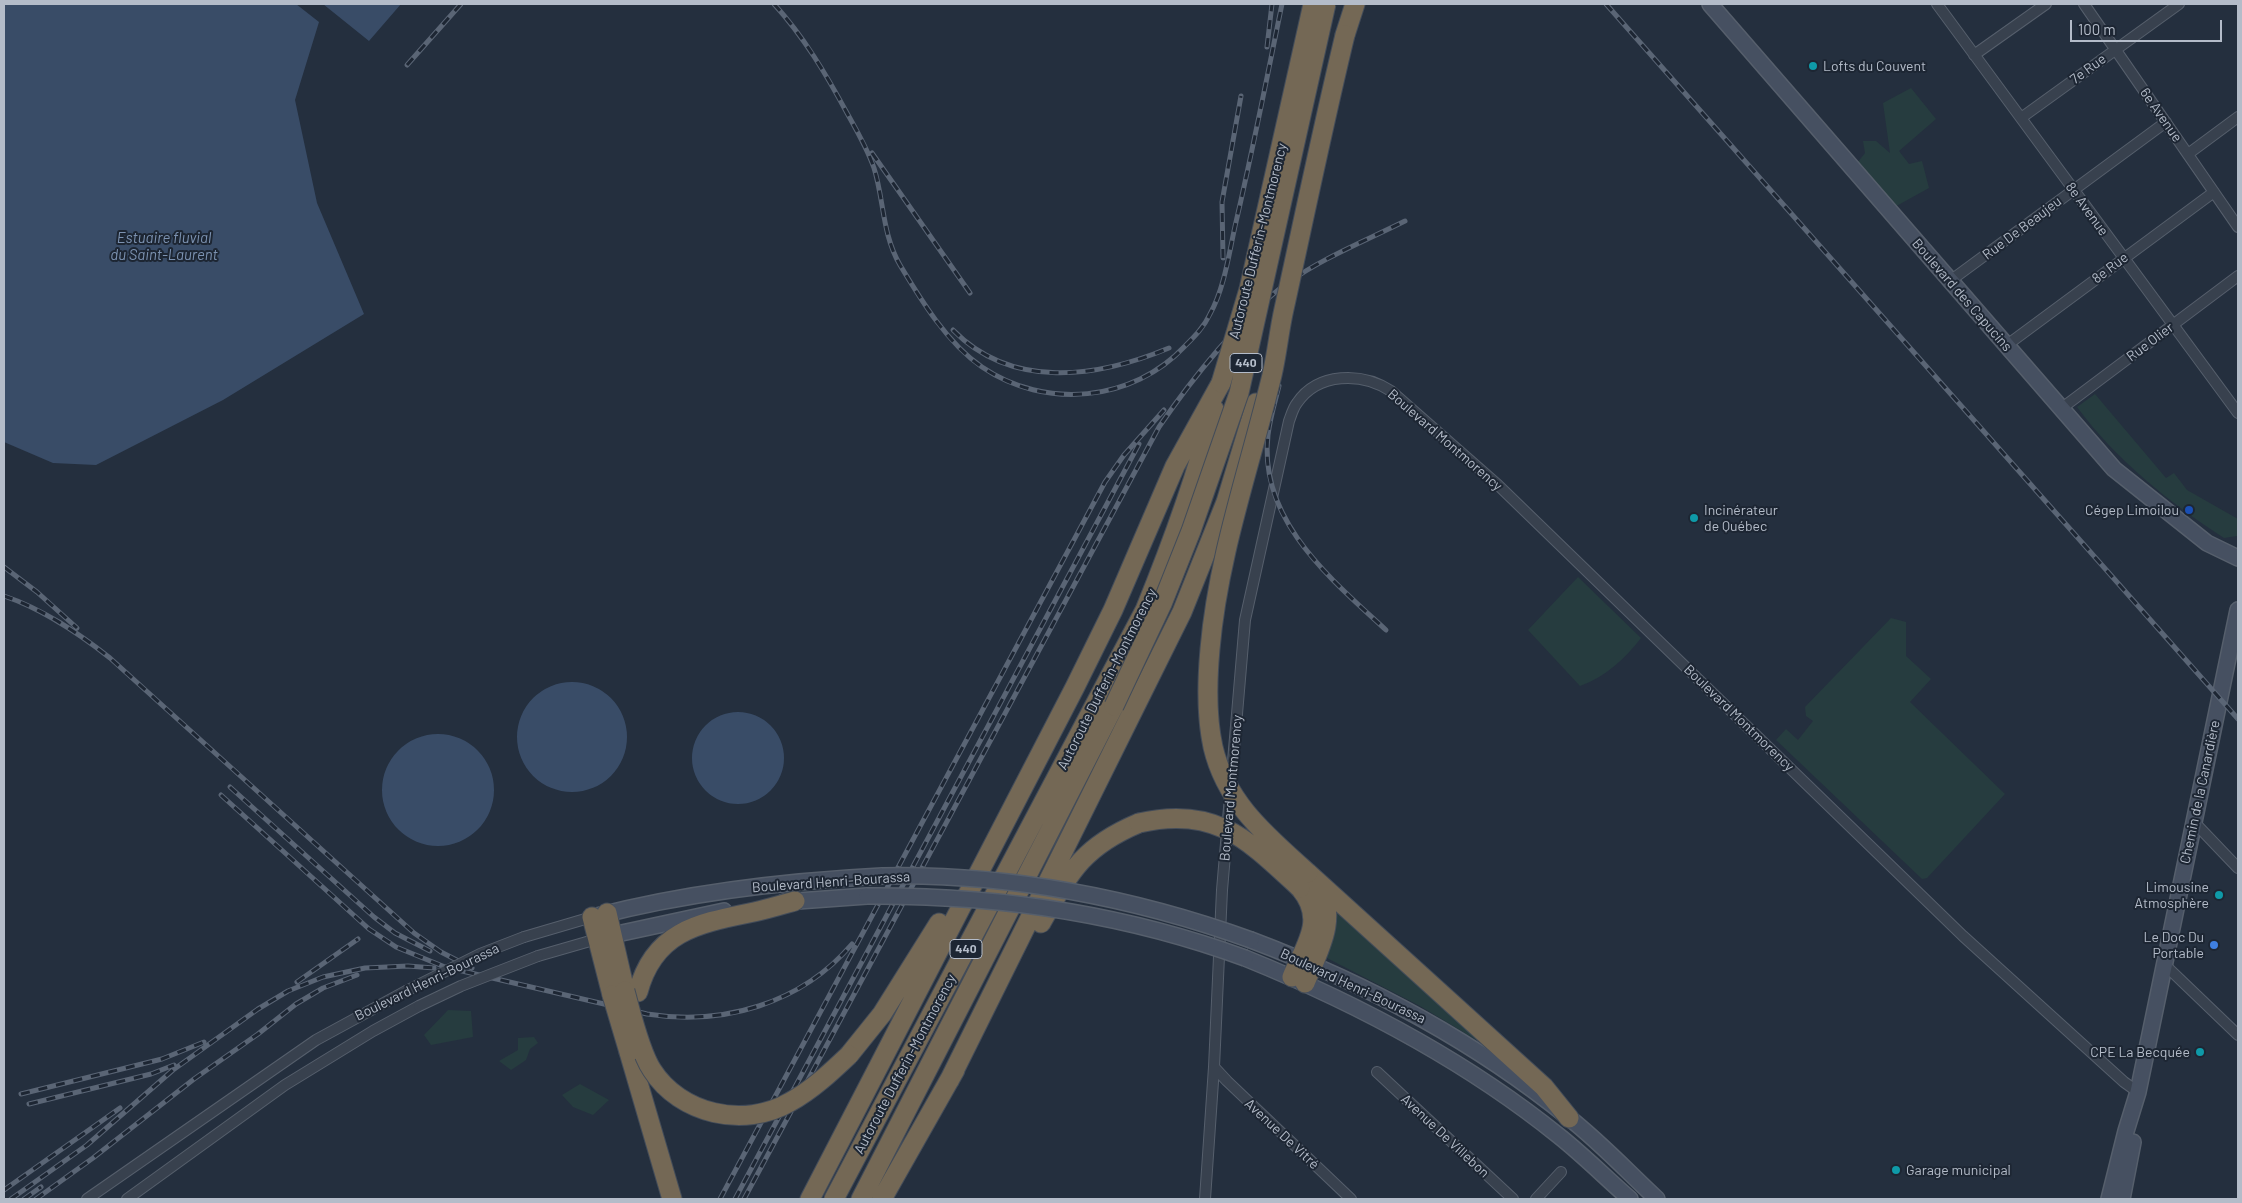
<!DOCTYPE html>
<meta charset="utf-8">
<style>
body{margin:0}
#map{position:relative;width:2242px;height:1203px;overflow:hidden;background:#242f3e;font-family:Barlow,sans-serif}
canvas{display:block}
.frame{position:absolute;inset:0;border:5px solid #b4bcc9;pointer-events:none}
.scale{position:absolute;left:2070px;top:20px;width:152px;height:22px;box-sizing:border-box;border:2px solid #b4bcc9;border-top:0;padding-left:6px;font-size:15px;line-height:18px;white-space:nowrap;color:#b4bcc9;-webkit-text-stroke:4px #1d2633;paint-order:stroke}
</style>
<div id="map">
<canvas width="2242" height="1203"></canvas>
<div class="frame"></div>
<div class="scale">100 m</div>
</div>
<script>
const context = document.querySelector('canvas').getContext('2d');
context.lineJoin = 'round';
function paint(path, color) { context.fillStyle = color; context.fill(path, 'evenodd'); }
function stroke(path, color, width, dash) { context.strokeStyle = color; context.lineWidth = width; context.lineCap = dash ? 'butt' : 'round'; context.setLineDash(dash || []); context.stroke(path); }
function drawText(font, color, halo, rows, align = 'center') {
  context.font = font + ' Barlow,sans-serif'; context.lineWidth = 4; context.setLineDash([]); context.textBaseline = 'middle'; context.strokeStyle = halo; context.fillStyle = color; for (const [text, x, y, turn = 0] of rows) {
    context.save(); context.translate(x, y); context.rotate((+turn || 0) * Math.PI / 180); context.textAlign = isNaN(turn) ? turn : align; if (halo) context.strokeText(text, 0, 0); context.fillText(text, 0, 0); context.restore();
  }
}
paint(new Path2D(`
 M1911 88 1936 119 1899 151 1909 164 1922 161 1929 188 1891 209 1858 162 1865 153 1863 141H1876L1890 153 1883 103Z
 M2095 394 2166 478 2174 473 2187 490 2238 519 2237 536 2224 538C2170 503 2116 460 2077 407Z
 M1578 577 1641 638C1625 659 1605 677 1580 686L1528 630Z
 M1891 618 1906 622V656L1931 679 1910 702 2005 794 1927 878 1922 879 1776 740 1786 729 1798 740 1813 721 1806 716 1805 707Z
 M1329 902 1481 1036 1478 1041 1420 1006 1325 957Z
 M448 1010 471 1011 473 1037 431 1045 424 1035Z
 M534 1037 538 1043 530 1049 526 1060 511 1070 499 1061 518 1050V1038Z
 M580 1084 609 1100 593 1115 573 1107 562 1095Z`), '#263c3f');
paint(new Path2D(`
 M4 4H296L319 22 295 100 317 203 364 314 223 400 96 465 53 463 4 442Z
 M323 4H401L369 41Z
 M517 737a55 55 0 1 1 110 0a55 55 0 1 1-110 0Z
 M692 758a46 46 0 1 1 92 0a46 46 0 1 1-92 0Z
 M382 790a56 56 0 1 1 112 0a56 56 0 1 1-112 0Z`), '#394c67');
const minor = new Path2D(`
 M1937 4 2238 413
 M2084 4 2238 227
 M1974 55 2046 4
 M2021 118 2179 4
 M2188 154 2238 117
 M1950 281 2166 122
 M2007 345 2214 192
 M2062 408 2238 276
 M2194 822 2238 868
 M524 937 592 917
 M538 956 597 939
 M2165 965 2238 1035
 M1214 1067 1227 1081 1351 1199
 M1377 1072 1513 1199
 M87 1199 316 1040 406 991
 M127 1199 285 1085 373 1031 419 1006
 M1205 1199 1214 1067 1222 890 1245 620 1289 421C1291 416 1293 408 1297 403 1318 372 1362 372 1391 391L1498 485 1963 936 2124 1082 2138 1092
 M1536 1199 1561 1172`);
const secondary = new Path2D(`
 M1710 4 2114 469 2207 543 2238 558
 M784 902 867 896
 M597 916C690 892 786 881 882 876
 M603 937 724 911
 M1251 940C1365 983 1473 1040 1568 1117 1600 1142 1628 1172 1657 1199
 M1245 958C1356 1003 1466 1061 1559 1136 1583 1155 1606 1178 1630 1199
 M2109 1199 2126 1131 2138 1092 2238 610
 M2122 1199 2133 1142`);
const motorway = new Path2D(`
 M1345 35 1355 4
 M1308 873 1544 1087 1569 1118
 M607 913 625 991
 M592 917 612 995
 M1041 923C1070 872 1082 847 1139 823
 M1292 977C1305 945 1327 920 1300 888
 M1305 983C1319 950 1339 917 1317 883
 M638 992C654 930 700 923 754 912 768 909 781 905 795 901
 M629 1052 672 1199
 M849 1055 882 1014 939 923
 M949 1081 1182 612 1226 502 1256 403
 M810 1199 1075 687 1113 610 1175 466 1221 383
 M834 1199 1145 610C1172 544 1196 478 1214 409
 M861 1199 1114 706
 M882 1199 955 1070`);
stroke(minor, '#565f6c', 12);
stroke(secondary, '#565f6c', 18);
stroke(motorway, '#434c59', 21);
stroke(minor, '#38414e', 10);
stroke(secondary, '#465061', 15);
stroke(motorway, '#746855', 19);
const rail = new Path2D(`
 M774 4C804 37 826 74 847 113 857 131 867 148 874 168 884 200 882 234 900 265 921 300 947 343 982 367 1045 410 1133 402 1185 346 1195 336 1204 327 1210 314 1225 287 1229 252 1236 222 1253 149 1267 77 1282 4
 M1606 4 2238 719
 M1267 47 1272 4
 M407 65 461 4
 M872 153 970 293
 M1223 258 1222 202 1241 96
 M953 330C1012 390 1097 378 1169 348
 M1279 386C1275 402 1270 418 1268 435 1258 520 1331 579 1386 630
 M4 567 37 592 77 628
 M4 596C43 609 78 633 110 658L414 933 441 952 472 968
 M230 787 374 917 395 933 430 951
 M221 795 369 929 396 947 445 967 647 1014C723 1026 801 1004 852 944
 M297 982 358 939
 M21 1094 162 1059 204 1042
 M29 1104 151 1074 174 1065
 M4 1190 120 1108
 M11 1199 87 1145 173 1070 258 1009 288 991 323 977 365 968 408 966 434 968
 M24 1199 41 1187
 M36 1199 93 1158 194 1079 258 1034 296 1004 323 988 357 975
 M720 1199 1105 482 1124 455 1164 410
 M735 1199 1139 444
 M744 1199 1159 427C1191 380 1241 317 1286 284 1322 258 1365 241 1405 221`);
stroke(rail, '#5a6575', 5);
stroke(rail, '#1d2633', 3, [9]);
const minorBridge = new Path2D(`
 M406 991 480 954 524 937
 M419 1006 461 986 538 956`);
const secondaryBridge = new Path2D(`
 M882 876C1006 873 1135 898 1251 940
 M867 896C995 895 1125 914 1245 958`);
const motorwayBridge = new Path2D(`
 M1221 383 1249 289 1313 4
 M1114 706 1162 604 1191 531 1239 393 1326 4
 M1139 823C1216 805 1248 840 1300 888
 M1308 873C1267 836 1226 803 1213 747 1206 715 1207 682 1210 649 1218 555 1250 467 1272 375 1277 354 1279 331 1284 309 1304 218 1323 126 1345 35
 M625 991C631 1013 640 1052 652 1070 680 1114 744 1129 790 1102 812 1090 831 1072 849 1055
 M612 995 629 1052`);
stroke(minorBridge, '#565f6c', 12, []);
stroke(secondaryBridge, '#565f6c', 18, []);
stroke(motorwayBridge, '#434c59', 21, []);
stroke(minorBridge, '#38414e', 10);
stroke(secondaryBridge, '#465061', 15);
stroke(motorwayBridge, '#746855', 19);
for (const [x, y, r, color] of [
 [1813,66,5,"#0f9aa8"],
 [2189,510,5,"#1a4fb4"],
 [1694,518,5,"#0f9aa8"],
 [2219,895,5,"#0f9aa8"],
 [2214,945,5,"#3f7fe0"],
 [2200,1052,5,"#0f9aa8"],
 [1896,1170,5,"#0f9aa8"]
]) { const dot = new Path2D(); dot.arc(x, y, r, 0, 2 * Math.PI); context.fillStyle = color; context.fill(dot); stroke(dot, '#1d2633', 2); }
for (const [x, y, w] of [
 [1246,363,32],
 [966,949,32]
]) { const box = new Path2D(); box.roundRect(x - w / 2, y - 9.5, w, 19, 4); context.fillStyle = '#1d2633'; context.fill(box); stroke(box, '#b4bcc9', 1); }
drawText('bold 12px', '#b4bcc9', null, [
 ["440",1246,363],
 ["440",966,949]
]);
drawText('14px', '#b4bcc9', '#1d2633', [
 ["Lofts du Couvent",1823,66,"left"],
 ["Incinérateur",1704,510,"left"],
 ["de Québec",1704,526,"left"],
 ["Cégep Limoilou",2179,510],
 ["Limousine",2209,887],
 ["Atmosphère",2209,903],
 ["Le Doc Du",2204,937],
 ["Portable",2204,953],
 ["CPE La Becquée",2190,1052],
 ["Garage municipal",1906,1170,"left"]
], 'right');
drawText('14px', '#b4bcc9', '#1d2633', [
 ["7e Rue",2088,69,-36],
 ["6e Avenue",2161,115,55],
 ["8e Avenue",2087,209,54],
 ["Rue De Beaujeu",2022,228,-37],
 ["Autoroute Dufferin-Montmorency",1258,241,-76],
 ["8e Rue",2110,268,-37],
 ["Boulevard des Capucins",1962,295,49],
 ["Rue Olier",2150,342,-37],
 ["Boulevard Montmorency",1445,440,41],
 ["Autoroute Dufferin-Montmorency",1107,679,-63],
 ["Boulevard Montmorency",1739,718,44],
 ["Boulevard Montmorency",1231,788,-85],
 ["Chemin de la Canardière",2200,792,-78],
 ["Boulevard Henri-Bourassa",831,882,-4],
 ["Boulevard Henri-Bourassa",427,982,-26],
 ["Boulevard Henri-Bourassa",1353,986,25],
 ["Autoroute Dufferin-Montmorency",905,1064,-62],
 ["Avenue De Vitré",1282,1134,43],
 ["Avenue De Villebon",1445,1136,43]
]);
drawText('italic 15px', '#7c92b1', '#1d2633', [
 ["Estuaire fluvial",164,238],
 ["du Saint-Laurent",164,255]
]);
</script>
